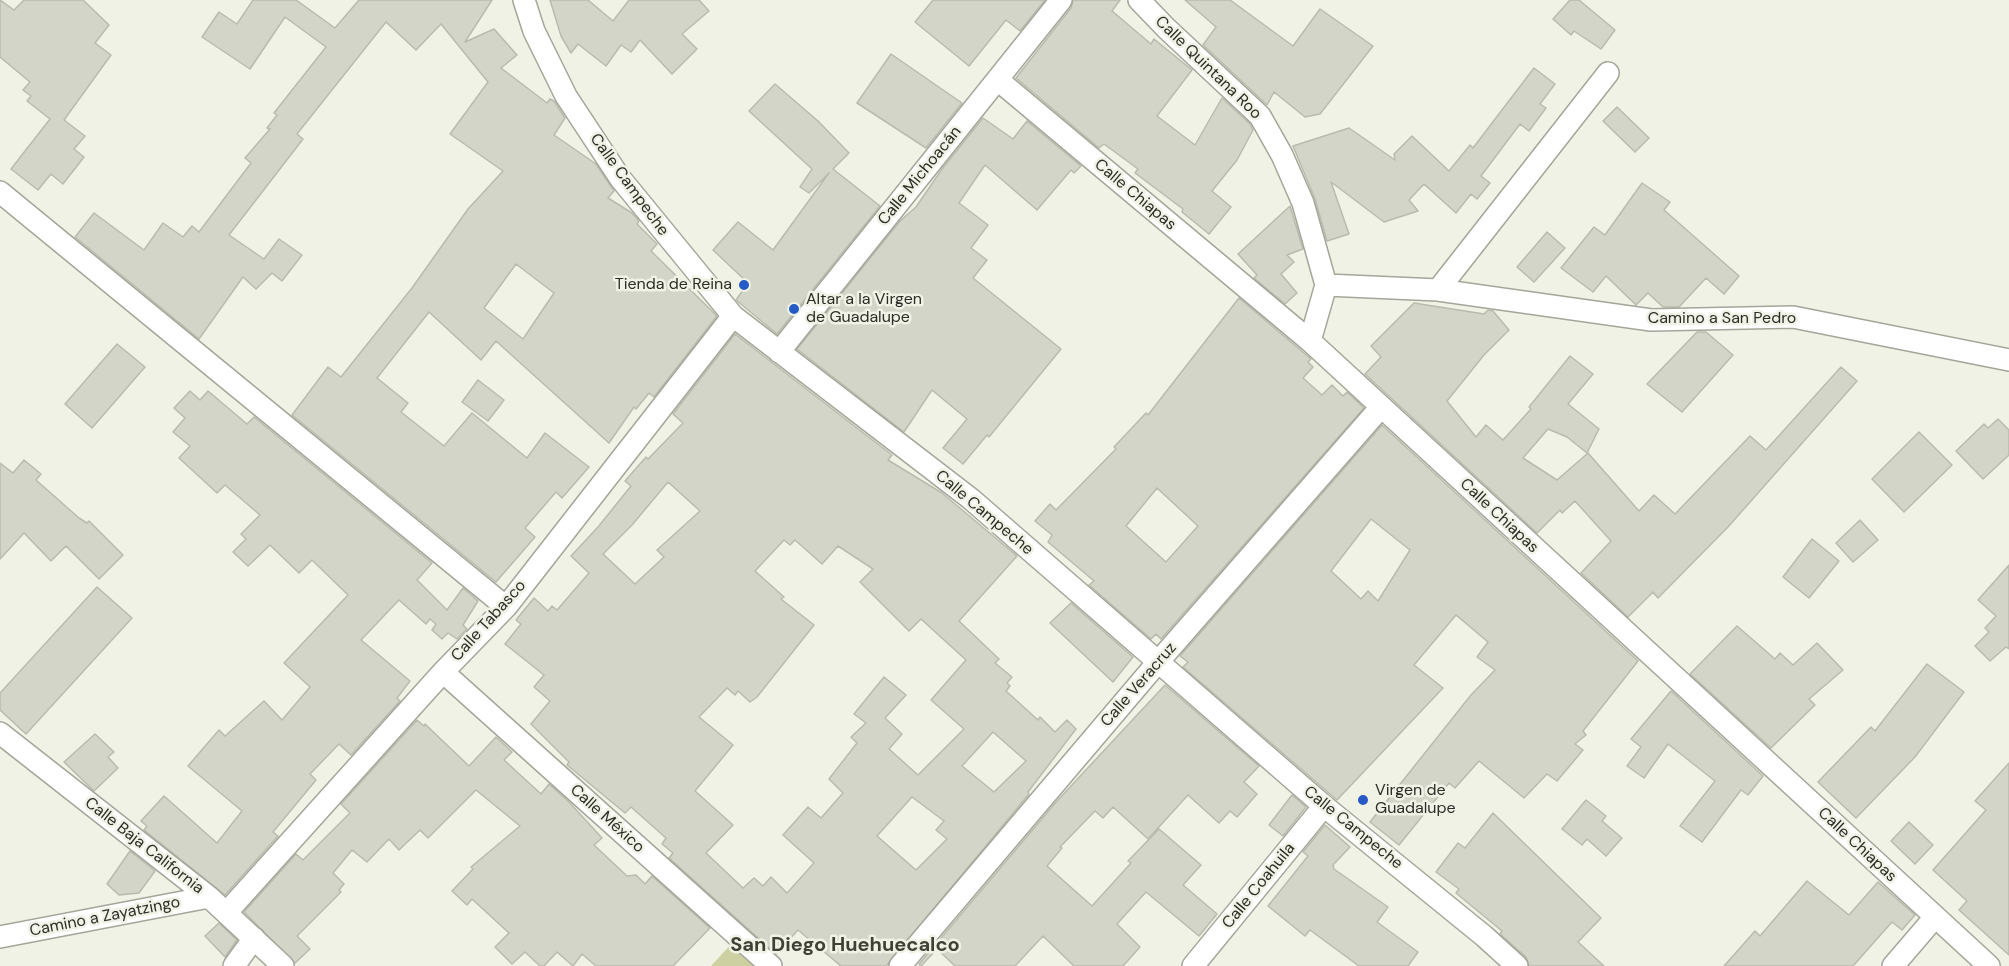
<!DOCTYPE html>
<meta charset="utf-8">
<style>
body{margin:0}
canvas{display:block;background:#f0f2e5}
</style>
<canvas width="2009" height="966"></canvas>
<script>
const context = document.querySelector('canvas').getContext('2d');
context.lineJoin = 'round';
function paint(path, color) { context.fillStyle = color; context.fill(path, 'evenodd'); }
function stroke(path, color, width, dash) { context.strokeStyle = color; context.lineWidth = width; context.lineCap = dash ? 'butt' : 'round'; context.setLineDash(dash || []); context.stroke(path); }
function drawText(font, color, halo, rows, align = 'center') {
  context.font = font + ' "DM Sans",sans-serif'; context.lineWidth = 5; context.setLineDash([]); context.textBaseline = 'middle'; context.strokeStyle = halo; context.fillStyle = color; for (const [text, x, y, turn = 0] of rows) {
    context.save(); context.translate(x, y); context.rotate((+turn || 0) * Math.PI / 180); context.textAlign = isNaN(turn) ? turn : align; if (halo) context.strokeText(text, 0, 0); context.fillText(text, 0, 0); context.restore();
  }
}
paint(new Path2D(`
 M734 941 761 966H711Z`), '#cdd1a1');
const building = new Path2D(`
 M0 0 14 10 24 0H83L109 25 95 43 111 55 64 120 85 136 74 149 84 157 63 184 51 174 38 190 11 169 50 119 27 101 31 96 23 90 30 82 0 57Z
 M253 0H296L335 28 359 0H492L465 42 494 29 517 55 501 68 547 103 550 99 554 101 565 118 554 135 596 164 614 191 608 198 632 213 639 221 637 224 657 244 651 251 717 316 654 397 649 393 636 409 634 407 609 443 496 341 481 360 429 312 377 378 408 403 401 412 444 446 472 413 527 458 545 433 589 467 562 498 556 492 525 528 535 537 496 582 292 415 328 367 341 377 412 288 468 209 503 171 450 134 488 82 441 24 416 50 386 22 297 134 303 139 229 235 264 259 279 239 302 255 282 281 272 273 256 289 243 277 199 339 75 237 94 213 144 250 163 223 183 237 192 226 199 232 251 163 245 158 270 129 267 128 277 115 274 113 326 47 285 17 250 69 202 37 219 12 237 24ZM516 264 554 293 523 339 484 308Z
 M550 0H588L613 21 629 0H699L709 11 682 34 697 49 672 74 640 40 631 52 621 45 606 66 578 44 571 53 561 36Z
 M933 0H1045L1020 31 1006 20 969 66 915 22Z
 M1073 0H1120L1112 11 1151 44 1154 39 1192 70 1157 116 1195 145 1222 98 1250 124 1253 130 1237 160 1212 191 1231 207 1209 234 1182 212 1183 209 1135 173 1138 169 1104 144 1099 148 1016 78 1071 8Z
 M1185 0H1230L1293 46 1320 9 1373 46 1320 114 1305 117 1274 92 1267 105 1203 45 1216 27Z
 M1570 0H1579L1615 30 1601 49 1574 31 1571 35 1553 19Z
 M891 54 962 103 926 148 857 103Z
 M1534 68 1555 84 1540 104 1546 108 1529 131 1520 124 1481 176 1490 183 1477 199 1471 194 1456 213 1424 184 1409 200 1418 211 1384 222 1331 182 1349 234 1327 241 1315 199 1293 146 1349 128 1395 160 1394 154 1412 136 1449 171 1470 145 1473 148Z
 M775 84 818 121 849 153 833 169 880 206 777 334 736 300 748 283 713 250 738 222 773 250 829 173 809 193 800 187 812 169 749 111Z
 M1617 107 1649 138 1635 152 1603 121Z
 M983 118 1013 139 1027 121 1081 166 1074 173 1071 170 1037 210 985 165 959 203 988 225 971 248 987 260 973 278 1061 349 989 437 987 435 963 464 943 448 967 419 932 390 904 432 797 349 900 221 916 207 942 169Z
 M1642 183 1670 202 1664 210 1739 276 1724 294 1706 278 1679 307H1663L1648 293 1636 305 1606 276 1593 292 1561 268 1594 227 1605 235Z
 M1290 206 1303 249 1287 255 1294 262 1281 274 1297 293 1285 304 1254 278 1257 275 1238 254Z
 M1547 232 1565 248 1534 282 1517 267Z
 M1239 298 1311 359 1308 362 1313 367 1303 378 1322 395 1332 385 1343 396 1347 392 1364 408 1161 639 1156 634 1151 639 1089 585 1094 581 1048 542 1052 535 1035 521 1050 504 1056 510 1116 449 1114 447 1146 413 1148 415ZM1157 488 1198 526 1166 562 1126 526Z
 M1414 303 1484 314 1488 310 1493 311 1509 330 1484 355 1447 401 1476 437 1486 425 1503 440 1531 409 1529 407 1570 356 1593 374 1568 404 1599 429 1587 453 1567 437 1548 429 1523 458 1557 480 1588 453 1639 511 1654 495 1675 514 1750 436 1766 450 1841 367 1857 381 1728 527 1658 598 1653 592 1628 617 1581 573 1611 541 1575 501 1562 513 1560 510 1537 533 1365 374 1381 357 1371 346Z
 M1697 332H1706L1733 355 1682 412 1647 384Z
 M735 334 892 455 888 460 942 493 1017 556 959 621 999 659 995 663 1012 677 1007 683 1010 686 1006 691 1038 720 1040 717 1055 732 1067 720 1076 729 1028 792 1029 794 886 966H841L798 930 776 954 669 858 673 853 662 844 666 838 631 807 625 813 567 765 569 762 531 724 550 701 534 687 544 675 505 644 521 624 516 620 534 598 548 611 552 606 557 610 589 573 571 556 598 527 631 486 625 481 646 457 648 459 683 423 673 414ZM668 482 700 511 657 550 664 557 635 584 603 554 632 525ZM784 540 790 545 795 540 822 564 838 546 873 569 860 582 909 631 921 619 966 660 931 700 964 729 918 775 889 749 902 734 885 718 906 695 884 677 854 714 866 723 851 737 857 743 829 779 843 793 821 818 808 807 783 835 814 863 787 893 771 877 763 886 754 878 743 888 706 853 733 825 695 791 733 745 699 717 727 688 735 695 738 691 750 702 757 697 814 625 781 599 784 597 755 571ZM993 732 1026 761 994 792 962 766ZM912 797 944 821 936 830 947 839 916 870 877 836Z
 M117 344 145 367 92 428 65 404Z
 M478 380 504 400 488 421 462 402Z
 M190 391 200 400 208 391 247 424 254 417 432 563 417 580 447 610 463 588 478 601 463 625 467 629 457 639 448 633 442 639 432 630 436 624 430 619 426 624 399 600 361 640 410 681 397 698 400 701 351 755 339 744 310 774 316 780 273 832 278 836 225 895 144 830 147 826 141 821 164 796 217 843 242 811 188 766 219 730 225 736 264 701 282 720 310 687 284 663 348 595 312 560 299 573 270 545 248 566 233 552 246 539 241 534 260 515 225 485 217 493 179 458 190 446 173 432 185 418 174 408Z
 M1998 419 2009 430V455L1983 479 1956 451 1984 424 1988 428Z
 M1382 425 1638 661 1583 731 1586 735 1575 744 1583 750 1557 781 1547 774 1524 798 1479 761 1455 788 1449 783 1399 845 1370 822 1471 695 1495 670 1477 657 1488 642 1456 615 1414 665 1443 688 1337 800 1183 667 1188 662 1180 656ZM1371 519 1410 550 1378 601 1368 591 1361 599 1331 571Z
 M1919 432 1952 465 1904 512 1872 479Z
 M24 460 41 474 36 480 79 518 87 523 89 521 123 555 99 579 66 546 51 561 24 533 0 559V463L13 473Z
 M1860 520 1878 540 1853 562 1836 543Z
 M1812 539 1839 561 1809 598 1783 577Z
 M2009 565V649L2006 647 1990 661 1975 646 1989 632 1985 628 1996 616 1978 600Z
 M97 587 132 618 26 734 0 710V693Z
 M1071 603 1133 657 1113 682 1050 623Z
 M1737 626 1775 659 1780 653 1793 665 1817 643 1843 670 1809 699 1815 705 1771 748 1690 674Z
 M1927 664 1964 692 1915 757 1856 818 1818 782 1871 727 1875 731Z
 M1165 685 1259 766 1244 782 1257 794 1237 817 1230 811 1219 823 1188 795 1148 839 1113 807 1103 818 1095 811 1060 847 1062 848 1047 866 1092 906 1131 863 1128 861 1159 829 1201 865 1183 885 1217 914 1199 936 1146 892 1117 924 1140 947 1123 966H1074L1043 936 1015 966H955L937 949 921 966 919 964 1057 801Z
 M1671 691 1763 776 1748 795 1741 790 1702 842 1680 826 1715 781 1668 744 1644 778 1627 766 1641 747 1631 739Z
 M417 720 424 726 425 724 469 766 496 737 512 752 504 760 541 794 549 784 569 802 602 838 594 845 627 876 636 875 645 884 652 876 710 928 673 966H596L582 954 573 966 557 952 544 966H540L525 952 512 964 495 947 509 933 472 899 467 905 452 891 473 869 471 867 520 826 476 790 428 838 420 830 399 850 389 839 367 862 352 850 333 873 344 884 339 890 341 892 297 936 310 949 295 963 244 912 296 854 303 860 350 813 341 804Z
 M95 734 114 752 108 757 118 768 94 791 64 762Z
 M2009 763V955L1959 910 1967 901 1933 870 1986 810 1975 801Z
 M1292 795 1306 807 1283 836 1269 825Z
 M1586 800 1606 816 1602 821 1622 838 1606 856 1587 839 1582 845 1562 829Z
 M1493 813 1601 918 1578 942 1604 966H1529L1526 957 1500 934 1502 931 1456 893 1459 889 1436 872 1458 843 1465 848Z
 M1909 822 1933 845 1915 864 1891 841Z
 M1325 825 1350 847 1333 865 1334 869 1388 907 1377 922 1418 952 1408 966H1359L1310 930 1305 936 1268 906 1308 856 1303 852Z
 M130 851 155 871 139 893 119 895 107 884Z
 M1807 881 1849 915 1878 882 1915 915 1902 930 1892 922 1853 966H1724L1755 931 1760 936Z
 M219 923 237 940 225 957 205 936Z`);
paint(building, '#d3d5c8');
stroke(building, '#babbaf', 1.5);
const minor = new Path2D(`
 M524 0 534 31 566 96 620 178 733 316 971 499 1324 806 1484 936 1517 966
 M1139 0 1166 28 1260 116 1282 155 1303 203 1326 285 1310 341
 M998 80 1310 341 1989 966
 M0 192 506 607
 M1326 285 1438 290 1651 320 1793 317 2009 360
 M1438 290 1608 73
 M779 352 1061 0
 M443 672 771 966
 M0 733 209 897 283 966
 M227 912 443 672 506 607 733 316
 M0 937 209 897
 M234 966 254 938
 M900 966 1158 662 1381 407
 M1193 966 1324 806
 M1893 966 1935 917`);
stroke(minor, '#a4a699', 24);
stroke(minor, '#fff', 21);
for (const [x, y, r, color] of [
 [744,285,6,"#255ac7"],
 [794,309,6,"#255ac7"],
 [1363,800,6,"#255ac7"]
]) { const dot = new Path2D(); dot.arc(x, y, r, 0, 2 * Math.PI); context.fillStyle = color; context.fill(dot); stroke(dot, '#f0f2e5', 2); }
drawText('16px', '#2b2c27', '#f0f2e5', [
 ["Calle Quintana Roo",1208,68,44],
 ["Calle Michoacán",920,176,-51],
 ["Calle Campeche",629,185,54],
 ["Calle Chiapas",1135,195,40],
 ["Camino a San Pedro",1722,319],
 ["Calle Campeche",984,513,40],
 ["Calle Chiapas",1499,516,43],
 ["Calle Tabasco",489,621,-48],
 ["Calle Veracruz",1139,685,-49],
 ["Calle México",607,819,42],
 ["Calle Campeche",1353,828,39],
 ["Calle Chiapas",1857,845,43],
 ["Calle Baja California",144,846,38],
 ["Calle Coahuila",1259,886,-51],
 ["Camino a Zayatzingo",105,917,-11]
]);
drawText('16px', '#2b2c27', '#f0f2e5', [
 ["Tienda de Reina",732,285,"right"],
 ["Altar a la Virgen",806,300],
 ["de Guadalupe",806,318],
 ["Virgen de",1375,791],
 ["Guadalupe",1375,809]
], 'left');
drawText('bold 20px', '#3f4036', '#f0f2e5', [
 ["San Diego Huehuecalco",845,946]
]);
</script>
